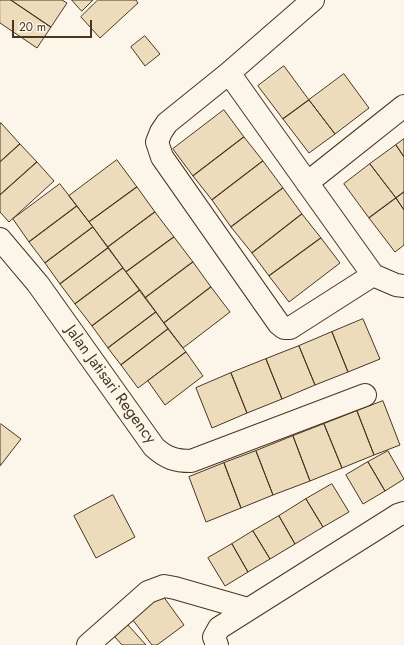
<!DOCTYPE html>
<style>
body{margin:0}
#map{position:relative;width:404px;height:645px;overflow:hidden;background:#fbf6e9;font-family:Jost,sans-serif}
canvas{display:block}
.scale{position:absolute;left:12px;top:20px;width:80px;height:18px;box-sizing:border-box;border:2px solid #4a3520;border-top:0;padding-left:5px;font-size:12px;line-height:14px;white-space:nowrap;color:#4a3520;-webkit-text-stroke:3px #fbf6e9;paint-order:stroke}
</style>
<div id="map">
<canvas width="404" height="645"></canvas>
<div class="scale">20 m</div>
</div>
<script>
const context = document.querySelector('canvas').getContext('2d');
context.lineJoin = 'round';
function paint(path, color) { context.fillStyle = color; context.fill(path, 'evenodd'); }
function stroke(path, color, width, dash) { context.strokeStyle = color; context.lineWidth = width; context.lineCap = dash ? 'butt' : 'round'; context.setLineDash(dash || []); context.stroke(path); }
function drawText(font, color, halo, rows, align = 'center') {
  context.font = font + ' Jost,sans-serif'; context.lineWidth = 3; context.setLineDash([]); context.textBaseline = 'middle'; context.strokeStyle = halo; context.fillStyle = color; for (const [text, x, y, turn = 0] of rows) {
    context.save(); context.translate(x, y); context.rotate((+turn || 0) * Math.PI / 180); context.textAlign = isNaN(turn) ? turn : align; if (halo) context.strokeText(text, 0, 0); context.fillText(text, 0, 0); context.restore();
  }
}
const building = new Path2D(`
 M0 0H11L51 27 37 48 0 23Z
 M11 0H62L67 3 51 27Z
 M72 0H93L82 11Z
 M98 0H136L138 3 100 38 81 17Z
 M145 36 160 54 145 66 131 47Z
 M284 66 309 100 283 119 258 86Z
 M344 74 369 108 335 134 309 100Z
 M309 100 335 134 309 153 283 119Z
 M224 110 244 137 193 176 173 149Z
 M1 123 20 144 0 162V125Z
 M244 137 263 161 212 200 193 176Z
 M404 139V157L396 145Z
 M20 144 37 162 0 195V162Z
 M396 145 404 157V192L396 198 370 164Z
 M117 160 137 187 89 222 69 196Z
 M263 161 283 188 231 227 212 200Z
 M37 162 54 181 9 222 0 212V195Z
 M370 164 396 198 369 218 344 184Z
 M60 184 77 206 29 242 13 219Z
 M137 187 155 212 108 247 89 222Z
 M283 188 302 214 252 253 231 227Z
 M404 192V210L396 198Z
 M396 198 404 210V245L395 252 369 218Z
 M77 206 93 227 45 263 29 242Z
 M155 212 174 237 126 272 108 247Z
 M302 214 321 238 269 276 252 253Z
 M93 227 108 248 60 284 45 263Z
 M174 237 193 262 145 298 126 272Z
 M321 238 340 263 289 302 269 276Z
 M108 248 123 268 75 304 60 284Z
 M193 262 211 287 164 323 145 298Z
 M123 268 140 290 92 326 75 304Z
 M211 287 230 312 183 348 164 323Z
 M140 290 156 312 108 348 92 326Z
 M156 312 168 329 121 365 108 348Z
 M363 319 380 359 348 372 332 332Z
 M168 329 186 352 138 388 121 365Z
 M332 332 348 372 315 385 299 346Z
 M299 346 315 385 282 399 266 359Z
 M186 352 203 376 165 405 148 381Z
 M266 359 282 399 247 413 231 373Z
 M231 373 247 413 212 428 196 388Z
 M383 401 400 445 374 455 357 411Z
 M357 411 374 455 342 468 324 424Z
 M1 424 21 439 0 466V425Z
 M324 424 342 468 310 481 293 436Z
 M293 436 310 481 273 495 256 451Z
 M256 451 273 495 241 508 224 463Z
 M388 451 404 479 385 491 368 462Z
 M368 462 385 491 363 504 346 475Z
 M224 463 241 508 206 522 189 477Z
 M332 484 349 512 323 527 306 499Z
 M113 495 135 537 96 558 74 516Z
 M306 499 323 527 295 544 279 516Z
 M279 516 295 544 270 559 253 531Z
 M253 531 270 559 248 572 232 544Z
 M232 544 248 572 225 586 208 558Z
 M160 592 184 625 157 645H152L129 615Z
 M128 625 146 645H122L115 637Z`);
paint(building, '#ecdcbc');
stroke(building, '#4a3520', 1);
const minor = new Path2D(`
 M313 0 229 73 167 123 161 132 157 142 162 157 279 324 284 328H290L373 275
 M229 73 373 275 396 285 404 286
 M307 183 404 106
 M0 239 38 284 154 447C166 458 175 461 191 461L365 395
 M88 645 148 592 164 586 175 588 248 609
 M217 645 214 637 219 628 398 515 404 513`);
stroke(minor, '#4a3520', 24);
stroke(minor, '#fbf6e9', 22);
drawText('16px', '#4a3520', '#fbf6e9', [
 ["Jalan Jatisari Regency",110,385,54]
]);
</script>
